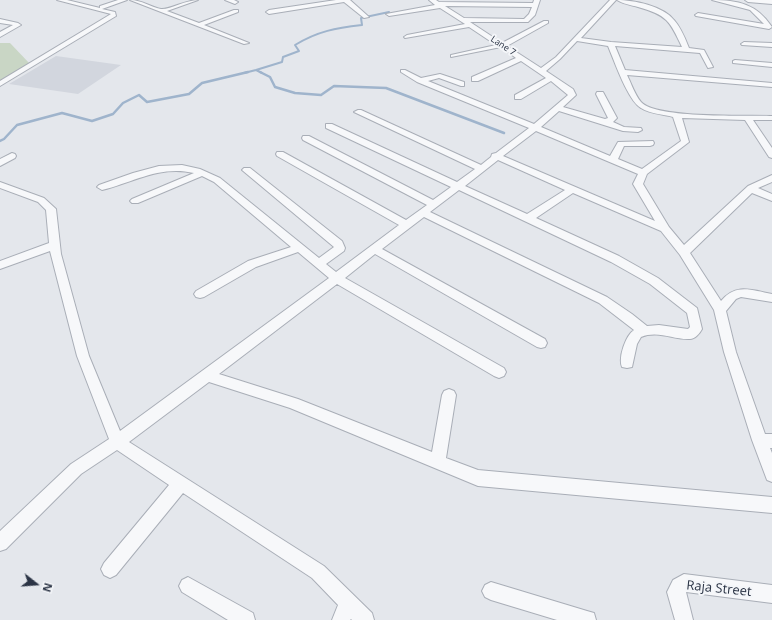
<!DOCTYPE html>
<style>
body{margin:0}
#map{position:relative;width:772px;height:620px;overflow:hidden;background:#e4e7ec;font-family:"Open Sans",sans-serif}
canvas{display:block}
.north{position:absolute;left:16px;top:564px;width:40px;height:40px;-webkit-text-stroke:3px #f4f6f9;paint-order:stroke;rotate:107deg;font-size:11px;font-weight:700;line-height:16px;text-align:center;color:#2b3445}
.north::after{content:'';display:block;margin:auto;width:14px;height:18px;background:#2b3445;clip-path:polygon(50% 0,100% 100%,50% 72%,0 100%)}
</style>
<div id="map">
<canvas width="772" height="620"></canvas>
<div class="north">N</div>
</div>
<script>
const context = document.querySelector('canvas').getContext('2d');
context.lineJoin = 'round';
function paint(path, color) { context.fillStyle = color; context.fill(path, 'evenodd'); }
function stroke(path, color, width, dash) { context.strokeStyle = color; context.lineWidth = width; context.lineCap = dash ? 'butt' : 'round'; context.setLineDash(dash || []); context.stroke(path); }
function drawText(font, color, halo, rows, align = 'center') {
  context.font = font + ' "Open Sans",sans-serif'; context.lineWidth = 4; context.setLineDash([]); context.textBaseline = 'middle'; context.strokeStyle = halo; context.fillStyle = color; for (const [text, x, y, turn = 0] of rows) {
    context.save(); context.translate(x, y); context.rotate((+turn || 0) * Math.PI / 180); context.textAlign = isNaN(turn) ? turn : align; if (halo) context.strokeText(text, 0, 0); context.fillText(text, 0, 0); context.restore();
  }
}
paint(new Path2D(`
 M56 56 121 65 78 94 9 84Z`), '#d2d6de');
paint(new Path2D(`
 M0 43H10L31 65 0 83Z`), '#c9d6c5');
stroke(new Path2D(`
 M256 70 282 62 283 57 299 51 295 45C318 31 336 28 362 25L361 18 389 12
 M244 73 256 70 262 73`), '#9fb4cc', 2);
stroke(new Path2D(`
 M260 72 270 77 275 87 295 93 321 95 334 86 386 88 504 133
 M0 141 4 139 17 125 62 113 92 121 113 114 123 103 139 95 147 102 189 94 202 83 248 72`), '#9fb4cc', 2.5);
const minor = new Path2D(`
 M57 0H67L100 8V6L118 0H127L102 9 115 12 116 16 0 86V81L111 14Z
 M130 0C142 0 150 7 161 9 169 10 186 0 198 0L167 11 199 23 234 10H238V12L204 25 249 43 244 44Z
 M225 0H234L238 2 235 4Z
 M336 0H350L369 17 364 18 344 2 269 14 266 12 269 10Z
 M429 0H436L439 2 533 3 534 0H540L535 15 528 22H470L502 43 544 21H548V23L507 46 541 68 556 57 610 0H616L581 38 611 42 682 47C670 21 667 15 638 7 631 5 623 4 617 0 634 0 663 6 674 20 681 28 685 38 689 48L704 50 713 67 708 68 700 53 615 46 625 70 772 83V87L627 75C631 83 635 95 641 102 656 119 748 115 772 116V120H753L772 148V158L769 157 745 120 682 118 689 142 647 174 643 184 669 227 684 245 748 186 772 175V182L758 188 772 194V201L752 193 690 253 721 301C736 283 751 290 772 294V302L741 297 736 299 726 311 736 352 765 434H772V448H770L772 453V482L767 480 752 440 724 352 714 310 680 255 661 231 573 193 536 218 619 256 658 278 697 308 702 329C700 333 695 339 690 339 674 340 658 330 641 337L637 344 632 367 627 368 622 367C618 357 626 335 634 330L599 303 424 217 382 249 545 339 547 343 545 347 541 348 537 347 375 254 345 278 504 368 506 372 504 376 499 378 494 376 337 284 219 374 298 399 432 452 442 395 444 391 449 389 454 391 456 395 446 458 478 470 772 497V513L478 486 290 408 209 382 129 442 324 566 372 613 374 620H352L351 619 350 620H332L338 605 312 578 183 493 116 575 110 578 104 575 101 569 104 563 169 485 117 450 81 474 6 549 0 551V531L71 464 109 439 77 356 50 251 0 269V261L49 243 46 210 38 202 0 188V182L44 198 56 209 61 254 89 356 120 431 329 278 298 252 256 267 204 297 200 298 196 297 194 294 196 291 248 261 291 247 214 182 202 176 138 203H132L130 201 132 199 194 173C160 165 134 182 102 190L97 187 99 185 133 173 159 166 182 165 200 169 220 178 319 258 334 247 242 170 244 168H250L342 241 345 248 344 251 326 264 336 272 399 225 277 156 276 154 277 152H283L406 220 427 205 303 140 302 138 303 136H309L433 200 451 187 326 128V124H332L457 182 475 169 354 112 358 110H361L481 165 491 157 492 154 496 153 529 128 417 82 401 72V70H405L421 78 440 74 464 82V86H461L439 78 428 81 534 124 568 95 551 81 521 99H515V95L546 78 521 61 478 81H472V77L516 58 501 47 451 57V55L496 45 469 27 405 38 404 37 407 35 465 24 440 8 389 16 386 14 435 5ZM445 6 532 7 529 14 524 19 464 18ZM577 41 608 46C614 60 628 101 641 108 650 114 663 114 673 117L681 141 642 169 618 159 624 146H650L653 145 654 143 653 141 618 142 610 156 541 127 559 111 623 131 638 132 642 130 641 128 624 127 613 122 617 118 603 92H597L596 94 608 118 605 119 563 107 576 95 573 89 546 71 560 59ZM536 131 638 174 633 184 655 221 503 156ZM498 160 565 190 527 214 465 186ZM459 190 611 262 650 284 687 313 690 327 688 329 659 325 647 326 632 314 607 297 430 212Z
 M712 0C738 0 757 4 772 27L769 29 696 16 695 15 698 13 764 24 750 10Z
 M745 0H772V4L748 2Z
 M0 19 18 23 21 25 0 37V32L13 25 0 23Z
 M744 42 772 43V47L742 45 741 44Z
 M735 60 772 63V67L733 63V61Z
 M12 153 15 154 16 156 15 158 0 166V159Z
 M684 574 772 585V603L686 592 693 620H675L667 592 673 580Z
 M188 577 253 613 255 620H228L182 592 179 586 182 580Z
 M491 582 587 611 594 613 596 620H557L491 600 485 597 482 591 485 585Z`);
stroke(minor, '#a9aeb7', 2);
paint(minor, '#f7f8fa');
drawText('9px', '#2b3445', '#f4f6f9', [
 ["Lane 7",503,46,33]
]);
drawText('13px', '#2b3445', '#f4f6f9', [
 ["Raja Street",719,589,6]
]);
</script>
